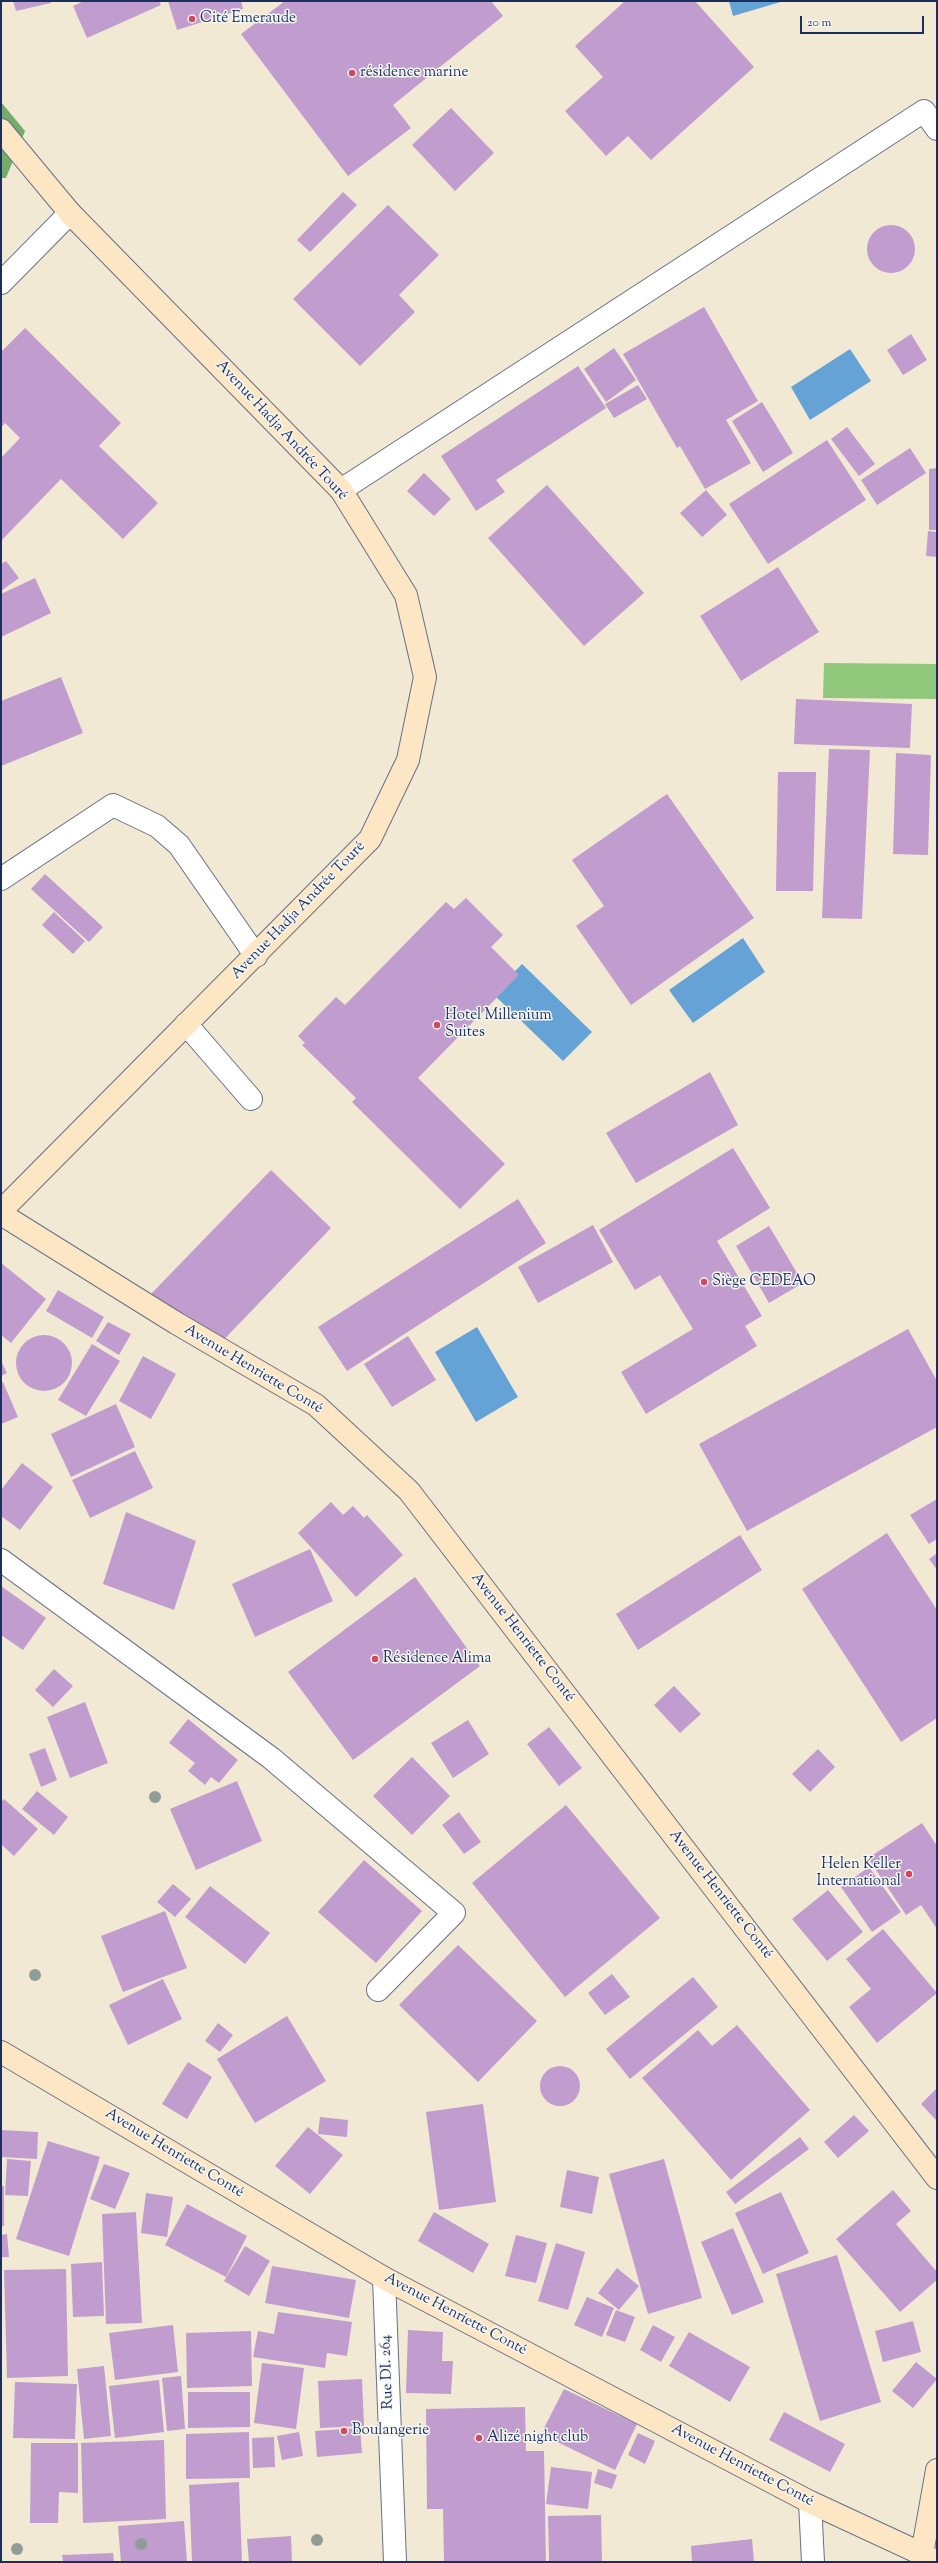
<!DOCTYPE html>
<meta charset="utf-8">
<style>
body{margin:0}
#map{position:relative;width:938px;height:2563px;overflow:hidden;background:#f2e9d4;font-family:"Sorts Mill Goudy",serif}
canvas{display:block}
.frame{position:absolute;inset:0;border:2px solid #1b2f5e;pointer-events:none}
.scale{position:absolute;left:800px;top:16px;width:124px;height:18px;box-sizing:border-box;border:2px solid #1b2f5e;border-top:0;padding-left:5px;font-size:12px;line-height:14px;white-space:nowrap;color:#1b2f5e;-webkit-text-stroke:3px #f6f6f2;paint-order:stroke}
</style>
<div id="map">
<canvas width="938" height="2563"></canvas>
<div class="frame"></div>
<div class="scale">20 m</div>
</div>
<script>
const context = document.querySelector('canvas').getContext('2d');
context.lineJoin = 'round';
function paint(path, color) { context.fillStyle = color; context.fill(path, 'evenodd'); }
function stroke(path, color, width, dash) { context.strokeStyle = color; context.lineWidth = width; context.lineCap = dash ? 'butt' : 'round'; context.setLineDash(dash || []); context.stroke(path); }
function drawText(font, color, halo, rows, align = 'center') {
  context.font = font + ' "Sorts Mill Goudy",serif'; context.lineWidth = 3; context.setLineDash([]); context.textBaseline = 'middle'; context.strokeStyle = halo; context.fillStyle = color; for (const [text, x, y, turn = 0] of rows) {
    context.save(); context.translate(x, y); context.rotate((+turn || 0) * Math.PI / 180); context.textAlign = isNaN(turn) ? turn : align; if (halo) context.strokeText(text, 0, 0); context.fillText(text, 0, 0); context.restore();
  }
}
paint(new Path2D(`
 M824 663 937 664V699L823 698Z`), '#90c87b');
paint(new Path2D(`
 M1 102 25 131 6 178H1Z`), '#74ac6b');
paint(new Path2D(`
 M729 1H784L733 16Z
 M850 349 871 381 810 420 791 387Z
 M743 938 765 972 693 1023 669 990Z
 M522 964 592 1032 563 1061 493 994Z
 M477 1327 518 1397 476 1422 435 1352Z`), '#65a2d6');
paint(new Path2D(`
 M13 1H51V3L16 11Z
 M84 1H159L161 5 87 38 73 6Z
 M168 1H241L243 9 177 30Z
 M285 1H491L503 16 393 105 411 128 348 176 241 34Z
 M625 1H695L754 67 651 160 628 136 606 156 565 111 603 77 575 46Z
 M451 108 494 153 455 191 412 145Z
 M343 192 357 205 310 252 297 240Z
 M388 205 439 255 399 295 415 312 360 366 293 299Z
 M867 249a24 24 0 1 1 48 0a24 24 0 1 1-48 0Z
 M704 307 758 401 726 420 751 463 705 489 680 446 677 448 623 354Z
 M25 328 121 423 99 446 158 503 123 539 61 479 1 541V458L20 438 5 423 1 428V352Z
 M911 334 927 360 903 375 887 350Z
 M614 348 636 380 606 402 584 369Z
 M578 366 606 408 496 480 505 492 476 511 441 456Z
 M638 385 647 399 614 418 605 404Z
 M762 402 793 453 763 472 732 421Z
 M847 427 875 464 859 476 831 439Z
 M827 440 866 500 768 564 729 504Z
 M910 448 926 473 877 505 861 480Z
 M937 468V530H929V469Z
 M424 473 451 499 434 516 407 491Z
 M547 485 644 593 584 646 488 538Z
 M706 490 727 515 702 537 680 513Z
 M928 531 937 532V557L926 556Z
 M6 561 19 578 1 591V564Z
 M778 567 819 632 741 681 700 616Z
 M35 578 51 613 1 637V594Z
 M61 677 83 733 1 766V701Z
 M796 699 912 704 910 748 794 744Z
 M829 749 870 750 862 919 822 918Z
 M896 753 931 755 928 855 893 854Z
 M778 772H816L813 891H776Z
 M667 794 754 918 631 1005 576 926 604 906 572 860Z
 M45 874 103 927 89 942 31 889Z
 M466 898 503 935 491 947 519 975 418 1078 505 1164 460 1209 352 1102 356 1098 302 1045 305 1043 298 1036 336 997 345 1005 446 902 454 909Z
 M54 912 85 941 73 954 42 925Z
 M710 1072 738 1125 636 1183 606 1133Z
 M733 1148 770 1208 717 1241 762 1316 745 1326 757 1346 646 1414 621 1372 693 1329 660 1275 635 1290 599 1230Z
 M271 1170 331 1228 211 1353 150 1295Z
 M518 1199 546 1243 347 1371 318 1327Z
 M593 1225 613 1262 538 1303 518 1267Z
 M769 1226 803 1283 769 1303 736 1246Z
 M1 1263 46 1299 11 1343 1 1335Z
 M58 1290 104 1317 92 1338 46 1311Z
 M108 1322 131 1334 119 1355 96 1341Z
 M908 1329 937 1381V1427L747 1531 699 1444Z
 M16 1363a28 28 0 1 1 56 0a28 28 0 1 1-56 0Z
 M408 1336 436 1380 392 1407 364 1364Z
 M92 1344 120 1361 86 1416 58 1400Z
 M143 1356 176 1374 151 1419 119 1401Z
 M1 1361 7 1373 1 1376Z
 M3 1382 18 1417 1 1424V1383Z
 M116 1404 135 1447 71 1477 51 1434Z
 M135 1451 153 1488 90 1518 72 1480Z
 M22 1463 53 1487 20 1530 1 1516V1490Z
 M937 1499V1539L929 1544 910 1515Z
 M331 1502 343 1515 353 1506 364 1518 367 1515 403 1555 356 1597 298 1533Z
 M126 1512 196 1541 174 1610 103 1584Z
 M887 1533 937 1610V1718L901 1742 802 1589Z
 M740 1535 762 1570 638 1650 616 1614Z
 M310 1549 333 1601 255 1637 232 1584Z
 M937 1553V1570L929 1559Z
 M415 1577 480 1666 353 1760 288 1672Z
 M1 1586 46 1618 23 1650 1 1635Z
 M54 1669 73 1686 53 1707 35 1690Z
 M674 1686 701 1714 680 1733 654 1705Z
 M85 1702 108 1763 70 1778 47 1717Z
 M188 1719 238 1760 219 1783 211 1777 205 1785 188 1771 195 1763 169 1743Z
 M468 1720 489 1754 453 1778 431 1743Z
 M549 1727 582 1768 559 1786 527 1744Z
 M45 1748 57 1780 41 1787 29 1754Z
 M818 1749 835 1767 810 1792 792 1774Z
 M412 1757 450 1796 412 1835 373 1796Z
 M237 1781 262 1841 196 1870 170 1809Z
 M37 1791 68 1817 54 1835 22 1809Z
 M4 1799 38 1829 14 1856 1 1844V1802Z
 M566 1805 660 1918 565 1997 472 1883Z
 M459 1812 481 1842 464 1854 442 1825Z
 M922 1823 937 1846V1929L921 1905 906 1915 868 1858Z
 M364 1860 422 1911 376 1963 318 1912Z
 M869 1867 901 1912 872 1932 841 1887Z
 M173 1884 191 1899 175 1917 157 1902Z
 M210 1886 270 1933 245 1964 185 1917Z
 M828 1890 863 1932 827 1961 792 1919Z
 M165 1911 187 1968 123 1992 101 1936Z
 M883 1929 937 1993 877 2043 849 2007 871 1989 846 1959Z
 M458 1945 537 2021 478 2082 399 2005Z
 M612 1974 630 1997 605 2015 588 1993Z
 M693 1977 718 2007 630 2079 606 2049Z
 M163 1979 182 2019 128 2045 109 2005Z
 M287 2016 326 2081 255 2123 217 2059Z
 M218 2023 233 2035 220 2052 205 2041Z
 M737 2025 810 2110 731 2180 642 2078 698 2030 712 2046Z
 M188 2062 212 2077 187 2119 162 2104Z
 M540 2086a20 20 0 1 1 40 0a20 20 0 1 1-40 0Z
 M937 2088V2121L921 2104Z
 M483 2104 496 2202 439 2210 426 2112Z
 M854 2115 869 2131 838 2158 824 2142Z
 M320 2117 348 2120 347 2137 318 2134Z
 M308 2127 343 2155 310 2194 275 2166Z
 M1 2130 38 2132 37 2159 1 2157Z
 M800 2137 809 2149 735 2204 726 2192Z
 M48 2141 100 2157 69 2256 16 2239Z
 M7 2159 31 2161 28 2196 5 2195Z
 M664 2159 702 2298 648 2314 609 2174Z
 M104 2164 130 2173 115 2209 90 2199Z
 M567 2170 599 2177 592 2214 560 2207Z
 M1 2186H4V2226H1Z
 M893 2190 911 2211 896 2224 937 2272V2280L900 2312 836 2239Z
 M781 2192 809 2253 763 2274 735 2213Z
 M146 2193 173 2197 167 2237 141 2233Z
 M187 2204 247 2236 226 2277 165 2245Z
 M136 2212 142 2323 106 2324 102 2214Z
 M434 2212 489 2244 473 2273 418 2241Z
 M733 2228 764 2302 732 2315 701 2242Z
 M7 2234 9 2257H1V2235Z
 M516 2235 547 2243 536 2283 505 2276Z
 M556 2243 585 2252 568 2310 538 2301Z
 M245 2246 270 2261 249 2296 224 2281Z
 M837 2255 881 2402 820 2421 776 2274Z
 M102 2262 104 2316 73 2317 71 2264Z
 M272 2266 356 2280 349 2318 265 2303Z
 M617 2268 639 2286 619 2310 598 2293Z
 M66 2269 68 2376 7 2378 4 2270Z
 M587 2297 614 2308 602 2337 574 2325Z
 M616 2310 635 2317 625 2342 606 2335Z
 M278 2312 352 2322 347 2356 327 2353 325 2368 253 2357 258 2331 274 2334Z
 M913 2321 921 2352 883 2362 875 2331Z
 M173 2325 178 2372 115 2380 109 2333Z
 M653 2325 675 2337 661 2362 640 2350Z
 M408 2330 443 2332 442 2361H453L451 2394 406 2393Z
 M251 2331 252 2386 187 2388 186 2333Z
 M689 2332 750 2367 730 2402 669 2366Z
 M916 2362 937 2379 913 2408 892 2391Z
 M262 2363 304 2368 296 2429 254 2423Z
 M104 2366 111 2436 84 2439 77 2369Z
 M181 2376 185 2429 167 2431 162 2378Z
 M362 2379 364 2426 320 2428 318 2381Z
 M159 2380 164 2432 115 2438 109 2386Z
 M15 2382 77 2384 75 2439 13 2438Z
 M564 2389 637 2424 615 2470 541 2434Z
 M188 2392H250V2427L188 2428Z
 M525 2407 526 2451H544L546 2562H444L443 2509H427L426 2409Z
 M784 2412 845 2444 830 2472 769 2440Z
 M360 2428 362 2453 317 2457 315 2431Z
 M249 2432 250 2478 186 2479V2434Z
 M299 2432 303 2456 282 2460 277 2436Z
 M638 2433 655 2441 645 2464 628 2455Z
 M274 2437 275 2467 253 2468 252 2438Z
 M164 2440 166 2519 83 2523 81 2443Z
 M31 2443H78V2493L59 2492 58 2523H30Z
 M551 2467 592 2472 588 2509 546 2504Z
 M598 2469 617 2475 612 2489 594 2483Z
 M239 2482 242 2562H192L189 2485Z
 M601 2515 602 2562H549L548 2516Z
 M184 2521 187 2562H121L118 2526Z
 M291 2536 292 2562H249L247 2539Z
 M752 2539 754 2562H692L691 2546Z
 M113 2553 114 2562H63L62 2555Z`), '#c09dce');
const lane = new Path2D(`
 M341 490 924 111 937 129
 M1 879 113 805 157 826 179 845 256 956
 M186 1024 251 1099`);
const street = new Path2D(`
 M1 283 70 213
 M1 1560 271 1758 454 1913 378 1990
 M384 2278 395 2562
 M810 2502 813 2562`);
const secondary = new Path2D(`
 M1 130 70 213 341 490 406 595 425 677 408 760 370 839 1 1211
 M1 1214 176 1323 316 1405 409 1491 937 2178
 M1 2052 384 2278 810 2502 922 2554
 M937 2470 922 2554 937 2562`);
stroke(lane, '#667087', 24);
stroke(street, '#667087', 24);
stroke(secondary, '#667087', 24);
stroke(lane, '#fff', 22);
stroke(street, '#fff', 22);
stroke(secondary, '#fce6c4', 22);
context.fillStyle = '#8f9c98';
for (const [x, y] of [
 [155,1797],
 [35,1975],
 [317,2540],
 [141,2544],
 [17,2549]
]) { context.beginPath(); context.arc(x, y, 6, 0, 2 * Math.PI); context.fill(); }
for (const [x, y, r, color] of [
 [192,19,4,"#d1495b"],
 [352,73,4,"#d1495b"],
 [437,1025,4,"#d1495b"],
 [704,1282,4,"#d1495b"],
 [375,1659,4,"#d1495b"],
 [909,1874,4,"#d1495b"],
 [344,2431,4,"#d1495b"],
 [479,2438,4,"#d1495b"]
]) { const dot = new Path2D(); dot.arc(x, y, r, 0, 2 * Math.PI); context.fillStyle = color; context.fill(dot); stroke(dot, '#f6f6f2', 1.5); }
drawText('15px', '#1b2f5e', '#f6f6f2', [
 ["Cité Emeraude",200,19],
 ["résidence marine",360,73],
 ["Hotel Millenium",445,1016],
 ["Suites",445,1033],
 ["Siège CEDEAO",712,1282],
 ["Résidence Alima",383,1659],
 ["Helen Keller",901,1865,"right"],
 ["International",901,1882,"right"],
 ["Boulangerie",352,2431],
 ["Alizé night club",487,2438]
], 'left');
drawText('15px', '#1b2f5e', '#f6f6f2', [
 ["Avenue Hadja Andrée Touré",281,431,47],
 ["Avenue Hadja Andrée Touré",299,911,-46],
 ["Avenue Henriette Conté",253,1370,31],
 ["Avenue Henriette Conté",522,1638,52],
 ["Avenue Henriette Conté",720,1895,52],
 ["Avenue Henriette Conté",174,2154,31],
 ["Avenue Henriette Conté",455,2315,28],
 ["Rue DI. 264",388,2372,-92],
 ["Avenue Henriette Conté",742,2466,28]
]);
</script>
